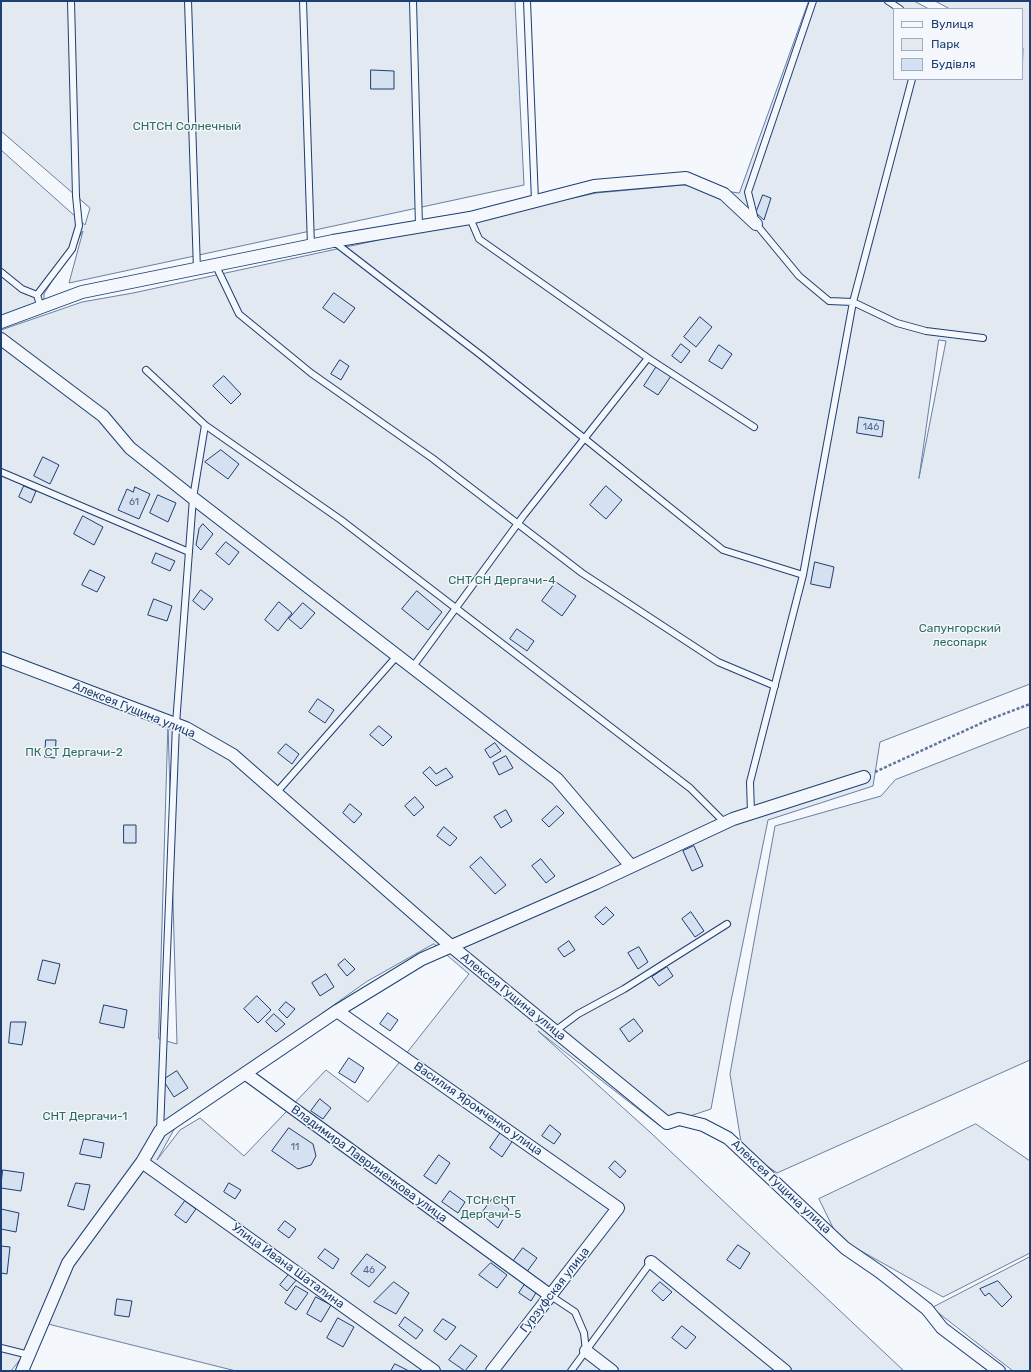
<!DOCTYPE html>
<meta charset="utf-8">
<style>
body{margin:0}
#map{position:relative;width:1031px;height:1372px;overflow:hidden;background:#f4f7fb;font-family:Rubik,sans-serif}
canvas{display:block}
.frame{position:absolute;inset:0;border:2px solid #1d3f73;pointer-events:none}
.legend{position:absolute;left:893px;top:8px;width:130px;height:72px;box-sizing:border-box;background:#f4f7fb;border:1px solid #9eadc5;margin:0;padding:5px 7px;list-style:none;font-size:12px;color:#1d3f73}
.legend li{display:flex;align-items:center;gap:8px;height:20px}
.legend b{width:20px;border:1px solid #9eadc5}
</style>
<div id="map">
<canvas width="1031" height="1372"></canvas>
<div class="frame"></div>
<ul class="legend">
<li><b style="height:5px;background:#f4f7fb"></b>Вулиця</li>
<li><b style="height:11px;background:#e3e9f0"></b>Парк</li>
<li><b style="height:11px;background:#d5e0f0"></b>Будівля</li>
</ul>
</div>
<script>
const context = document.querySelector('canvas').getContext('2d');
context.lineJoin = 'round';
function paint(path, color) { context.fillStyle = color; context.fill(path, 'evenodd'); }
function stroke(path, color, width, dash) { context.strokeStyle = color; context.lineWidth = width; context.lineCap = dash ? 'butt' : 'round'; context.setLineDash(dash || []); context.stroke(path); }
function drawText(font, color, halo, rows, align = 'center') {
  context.font = font + ' Rubik,sans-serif'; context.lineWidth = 3; context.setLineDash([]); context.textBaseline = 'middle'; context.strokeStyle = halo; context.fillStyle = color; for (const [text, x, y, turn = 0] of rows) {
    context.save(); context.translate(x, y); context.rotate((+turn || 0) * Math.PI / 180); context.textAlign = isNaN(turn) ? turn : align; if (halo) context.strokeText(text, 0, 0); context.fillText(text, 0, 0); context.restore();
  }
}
const green = new Path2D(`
 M1 1H515L524 185 69 283 83 231 44 294V312L1 326V150L85 225 90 208 1 131Z
 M809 1H914L929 9H894V79H1022L1023 48 1022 47V9H950L935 1H1030V684L880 742 873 786 768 820 730 1006 711 1109 660 1126 538 1031 651 1133 904 1371H236L48 1324 11 1371H1V330L82 302 133 293 596 193 683 185 739 193ZM939 340 946 341 919 478ZM168 723 177 1044 159 1039ZM434 944 469 974 368 1102 326 1070 244 1156 200 1118 180 1130 157 1160 181 1117 261 1057 366 982Z
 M1030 727V1060L777 1173 742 1148 730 1074 775 826 881 796 895 780Z
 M976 1124 1030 1161V1253L943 1297 838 1238 819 1199Z
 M1030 1257V1371H1013L932 1308Z`);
paint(green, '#e3e9f0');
stroke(green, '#687fa3', 1);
const building = new Path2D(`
 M371 70 394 71V89H371Z
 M763 195 771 198 764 220 756 213Z
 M334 293 355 308 344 323 323 308Z
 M700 317 712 327 696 347 684 337Z
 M681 344 690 351 681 363 672 356Z
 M719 345 732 354 722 369 709 361Z
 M340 360 349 366 341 380 331 374Z
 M657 366 671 376 658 395 644 386Z
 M224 376 241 394 231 404 213 386Z
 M859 417 884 421 882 437 857 433Z
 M221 450 239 464 228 479 205 462Z
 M43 457 59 465 50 484 34 476Z
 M24 486 36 491 31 503 19 497Z
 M606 486 622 500 606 519 590 505Z
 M135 487 150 494 139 519 118 510 127 489 133 492Z
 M158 495 176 503 168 522 150 513Z
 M83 516 103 527 94 545 74 534Z
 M203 524 213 534 201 550 196 545 199 529Z
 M226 542 239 552 229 565 216 554Z
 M156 553 175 561 170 571 152 563Z
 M815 562 834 567 830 588 811 584Z
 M90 570 105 577 97 592 82 585Z
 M556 582 576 596 562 616 542 601Z
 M201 590 213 599 204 610 193 601Z
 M417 591 442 612 428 630 402 609Z
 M154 599 172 606 167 621 148 615Z
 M279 602 292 613 278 631 265 620Z
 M303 603 315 613 301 629 289 619Z
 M517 629 534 641 527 651 510 639Z
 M318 699 334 710 325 723 309 712Z
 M379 726 392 737 383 746 370 735Z
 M46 740H56L55 758 45 757Z
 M495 743 501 751 490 758 485 750Z
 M286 744 299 754 292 764 278 753Z
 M506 756 513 768 499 775 493 763Z
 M430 767 436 774 446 768 453 777 436 786 423 773Z
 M415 797 424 807 414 816 405 806Z
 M350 804 362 814 354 823 343 813Z
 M557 806 564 813 549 827 542 820Z
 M506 810 512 821 501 828 494 817Z
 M124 825H136V843H124Z
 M444 827 457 838 450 846 437 836Z
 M694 846 703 866 692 871 683 851Z
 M481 857 506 885 495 894 470 867Z
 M541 859 555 876 546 883 532 866Z
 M606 907 614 915 603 925 595 917Z
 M691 912 704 931 695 937 682 919Z
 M569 941 575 950 564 957 558 949Z
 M639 947 648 962 638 969 628 953Z
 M345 959 355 969 347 976 338 965Z
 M43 960 60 964 55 984 38 980Z
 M667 967 673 976 659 986 652 977Z
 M326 974 334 987 320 996 312 983Z
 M257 996 271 1010 258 1023 244 1009Z
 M286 1002 295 1009 287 1018 279 1010Z
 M104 1005 127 1010 124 1028 100 1023Z
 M388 1013 398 1020 390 1031 380 1024Z
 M274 1014 285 1024 276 1032 266 1022Z
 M634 1019 643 1031 629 1042 620 1029Z
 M11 1022H26L22 1045 9 1043Z
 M349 1058 364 1068 355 1083 339 1073Z
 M177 1071 188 1088 174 1097 163 1080Z
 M320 1099 331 1108 323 1119 311 1111Z
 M550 1125 561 1134 554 1144 542 1136Z
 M289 1128 313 1144 316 1156 311 1165 298 1169 272 1151Z
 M501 1132 513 1140 502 1157 490 1148Z
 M84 1139 104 1143 101 1158 80 1154Z
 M439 1155 450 1163 436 1184 424 1176Z
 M615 1161 626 1171 620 1178 609 1168Z
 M3 1170 24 1173 21 1191 1 1188Z
 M76 1183 90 1185 84 1210 68 1206Z
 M229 1183 241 1190 235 1199 224 1192Z
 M450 1191 465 1202 458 1213 442 1202Z
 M494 1197 509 1209 498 1228 481 1214Z
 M185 1201 196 1209 186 1223 175 1215Z
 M1 1209 19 1213 16 1232 1 1229Z
 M285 1221 296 1229 289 1238 278 1230Z
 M738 1245 750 1253 740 1269 727 1260Z
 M1 1246 10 1247 7 1274 1 1273Z
 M523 1248 537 1258 526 1273 512 1263Z
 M325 1249 339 1259 333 1269 318 1258Z
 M367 1254 386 1267 369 1287 351 1274Z
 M491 1263 507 1275 497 1288 479 1275Z
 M290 1273 298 1278 287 1291 280 1285Z
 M998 1281 1012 1297 1002 1307 989 1293 985 1296 980 1289Z
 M394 1282 409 1293 396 1314 374 1302Z
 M660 1282 672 1292 663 1301 652 1291Z
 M525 1284 537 1291 531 1301 519 1293Z
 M296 1286 308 1293 296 1310 285 1303Z
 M316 1297 331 1305 321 1322 307 1314Z
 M117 1299 132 1301 129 1317 115 1315Z
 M405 1317 423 1330 416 1339 399 1326Z
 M338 1318 354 1327 343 1347 327 1338Z
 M443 1319 456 1327 446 1340 434 1331Z
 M682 1326 696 1337 686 1349 672 1338Z
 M461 1345 477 1356 465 1371 449 1360Z
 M395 1364 409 1371H391Z`);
paint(building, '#d5e0f0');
stroke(building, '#1d3f73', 1);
const lane = new Path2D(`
 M188 1 197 270
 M303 1 311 246
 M413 1 419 226
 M527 1 535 201
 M813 1 748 192 756 224 799 276 829 301 853 302 897 323 926 331 983 338
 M888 1 900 9
 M470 218 479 239 648 358 754 427
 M333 241 482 356 723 550 803 575
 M216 266 239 314 311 373 432 458 582 573 718 662 775 686
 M1 272 22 289 37 295 41 308
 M37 295 72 249 79 226 76 196 71 1
 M146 370 205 425 341 520 690 788 725 823
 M1 472 189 552
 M412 668 524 515 648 358
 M276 793 397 656
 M751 813 750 782 803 575 853 302 912 79
 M555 1031 578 1014 624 989 727 924
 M160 1131 176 724 193 498 205 425
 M551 1296 575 1312 584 1333 586 1351
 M1 1348 29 1355
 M571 1371 651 1262`);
const street = new Path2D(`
 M1 322 82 292 333 241 470 218 594 186 686 178 724 194 756 224
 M1 339 103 416 130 448 193 498 557 779 631 866
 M1 658 186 728 233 755 451 946 667 1123 679 1119 703 1125 728 1138 845 1248 880 1272 927 1309 942 1328 999 1371
 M337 1011 618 1208 492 1371
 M246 1074 551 1296
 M142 1162 434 1371
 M651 1262 785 1371
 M586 1351 612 1371
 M22 1371 68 1263 142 1162 160 1131 337 1011 422 959 596 883 733 819 864 777`);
stroke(lane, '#1d3f73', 8);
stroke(street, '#1d3f73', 14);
stroke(new Path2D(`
 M875 772 988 720 1030 704`), '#5e769c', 2.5, [3, 2]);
stroke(lane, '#f4f7fb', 6);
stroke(street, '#f4f7fb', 12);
drawText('10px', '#4b6792', null, [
 ["146",871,427],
 ["61",134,502],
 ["11",295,1147],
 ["46",369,1270]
]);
drawText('12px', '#2c6c60', '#f4f7fb', [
 ["СНТСН Солнечный",187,127],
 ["СНТ СН Дергачи-4",502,581],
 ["Сапунгорский",960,629],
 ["лесопарк",960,643],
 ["ПК СТ Дергачи-2",74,753],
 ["СНТ Дергачи-1",85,1117],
 ["ТСН СНТ",491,1201],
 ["Дергачи-5",491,1215]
]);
drawText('12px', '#1d3f73', '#f4f7fb', [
 ["Алексея Гущина улица",134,710,22],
 ["Алексея Гущина улица",513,997,39],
 ["Василия Яромченко улица",478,1109,35],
 ["Владимира Лавриненкова улица",369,1164,36],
 ["Алексея Гущина улица",781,1187,43],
 ["Улица Ивана Шаталина",288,1266,36],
 ["Гурзуфская улица",555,1290,-52]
]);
</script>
